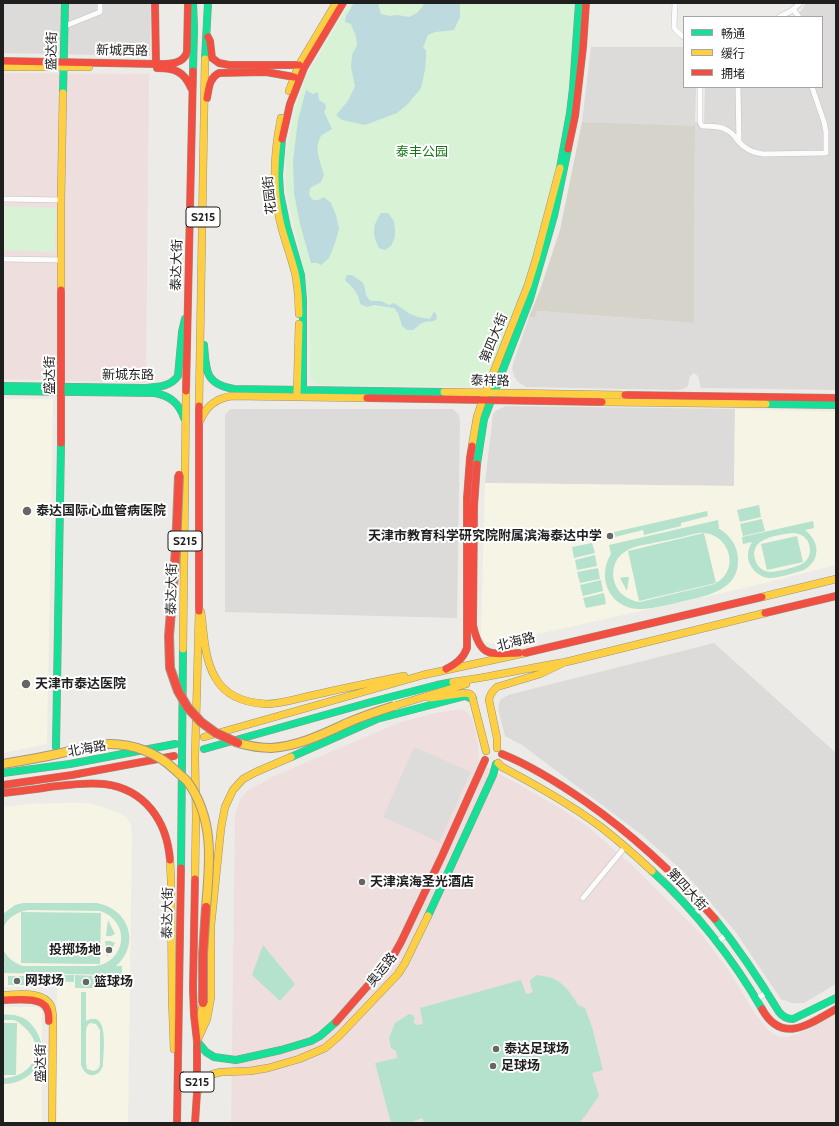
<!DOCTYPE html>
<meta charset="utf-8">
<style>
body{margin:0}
#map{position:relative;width:839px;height:1126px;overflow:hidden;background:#edebe8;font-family:Cabin,"Noto Sans SC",sans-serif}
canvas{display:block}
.frame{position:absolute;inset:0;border:4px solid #1f1f1f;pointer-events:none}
.legend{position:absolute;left:683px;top:16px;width:140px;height:72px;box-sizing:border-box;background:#fff;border:1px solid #a5a5a5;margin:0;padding:5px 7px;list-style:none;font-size:12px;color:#1f1f1f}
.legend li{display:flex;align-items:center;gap:8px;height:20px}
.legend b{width:20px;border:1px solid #a5a5a5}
</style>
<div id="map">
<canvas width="839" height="1126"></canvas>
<div class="frame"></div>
<ul class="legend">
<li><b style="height:5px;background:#16e098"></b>畅通</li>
<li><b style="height:5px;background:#ffcf43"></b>缓行</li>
<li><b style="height:5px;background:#f24e42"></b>拥堵</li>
</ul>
</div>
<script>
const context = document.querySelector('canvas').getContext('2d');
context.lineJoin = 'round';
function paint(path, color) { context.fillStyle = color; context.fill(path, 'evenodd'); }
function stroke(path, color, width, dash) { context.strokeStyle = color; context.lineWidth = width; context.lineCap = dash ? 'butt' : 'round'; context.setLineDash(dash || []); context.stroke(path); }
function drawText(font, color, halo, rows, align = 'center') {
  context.font = font + ' Cabin,"Noto Sans SC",sans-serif'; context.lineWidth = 4; context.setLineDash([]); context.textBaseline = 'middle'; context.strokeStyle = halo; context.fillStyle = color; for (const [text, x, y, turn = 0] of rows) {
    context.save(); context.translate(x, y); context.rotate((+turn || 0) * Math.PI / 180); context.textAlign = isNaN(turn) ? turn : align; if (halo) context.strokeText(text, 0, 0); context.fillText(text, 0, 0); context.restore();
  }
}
paint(new Path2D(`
 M3 3H151L150 56 3 53Z
 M806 3H836V390L701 388 698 376 694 373 690 376 688 386 683 389 677 390 526 387 518 382 514 376 512 368 514 361 529 317 535 318 538 311 694 323 695 127 582 122 591 47H684V87H696L695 122 704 123 705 87H822V17H793L801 11Z
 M506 406 735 409 734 486 485 483 493 414 497 410Z
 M230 409H453L459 415 460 422 457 618 225 612V415Z
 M714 643 836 753V984L804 1003H792L781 999 735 931 685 873 642 835 522 745 505 736 498 709 500 700 508 695Z`), '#dcdbd9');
paint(new Path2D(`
 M3 73 149 74 146 383 3 379Z
 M461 709 468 713 473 721 478 743 479 762 560 808 588 827 633 866 702 935 729 971 756 1015 770 1032 780 1037H787L798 1034 836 1015V1123H231L235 814 240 800 247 791 274 776 398 723 435 713Z`), '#eedfde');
paint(new Path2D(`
 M3 399H53L47 744 3 753Z
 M735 409 836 412V565L749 587 497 643 491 644 486 642 482 638 481 634 485 483 734 486Z
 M62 803H86L103 807 120 813 127 818 131 825 132 835 128 1123H55L57 987H3V807L29 804Z
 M3 1007H37L40 1009 42 1011V1123H3Z`), '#f6f4e4');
paint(new Path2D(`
 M582 122 695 126 694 323 538 311 535 318 529 317 540 290 560 230Z`), '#d6d4ca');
paint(new Path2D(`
 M350 3H575L572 63 563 133 560 152 544 216 526 280 490 373 481 387 324 385 314 383 310 377 309 304 305 277 286 189V155L293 117 306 77Z
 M3 206 56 208 55 252 3 250Z`), '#d7f2d5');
paint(new Path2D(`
 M759 505 761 517 740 522 737 510Z
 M707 511 708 516 681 523V526L644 535 643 530 615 537 614 532Z
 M762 519 765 531 743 536 740 524Z
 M718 520 719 528H718C730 535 737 545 738 558 740 592 704 596 680 602 668 605 655 608 643 609 612 611 595 580 611 554L609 545ZM698 533C728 530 742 569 716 583L704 533 628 551 639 601 716 583 715 584 640 602C630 601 620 595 616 586 610 573 614 558 626 551 634 546 644 545 653 543 668 540 683 537 698 533Z
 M813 521 814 528 805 530C820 542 821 560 804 570 794 573 779 578 769 578 758 577 747 566 748 554 748 550 750 546 752 542L743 544 742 537ZM792 533C802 533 810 539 810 550 810 565 794 567 783 570 777 571 771 573 765 571 760 569 756 564 755 559 749 538 778 535 792 533Z
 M797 536 803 562 767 570 761 544Z
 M592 543 595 553 574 558 572 547Z
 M595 555 597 566 577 570 575 560Z
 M598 568 600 579 580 583 577 572Z
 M624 577H629L627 591 620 578Z
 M601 580 603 591 583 596 580 585Z
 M604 593 606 604 586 608 583 598Z
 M23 903H97C129 909 141 944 116 966H122V975L3 973V965H5L3 962V949C7 958 14 963 23 966H95C127 962 131 921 100 911L28 910C17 912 8 917 3 928V914L15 905Z
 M21 912 101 913 100 964 21 963Z
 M108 920 115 934 111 936H106Z
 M105 941H110L115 943 107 957Z
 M263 945 295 984 280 1001 252 975Z
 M48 975H74V982L48 981Z
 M75 975 97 976V988H75Z
 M98 975H109V988H98Z
 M537 975C541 976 545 976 549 977 563 981 571 993 578 1005L585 1008 592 1027 603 1070 592 1073 599 1096 585 1116 579 1123H565L564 1122 562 1123H421L424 1121 422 1118 409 1123H391L375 1063 397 1058 396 1051 391 1048 389 1038 395 1023 409 1014 413 1015 415 1019 413 1022 417 1025 423 1024 420 1008 521 980 526 994 531 993 533 991 531 987 530 980Z
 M8 976H26V985H8Z
 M81 992H86V1021C110 1008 103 1053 103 1065 99 1079 85 1078 81 1065ZM90 1023 96 1024 100 1030V1065L98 1069 94 1071 87 1069 86 1064V1030L87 1026Z
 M3 1014C8 1015 13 1014 18 1016 26 1018 31 1023 35 1029 53 1055 33 1084 3 1084V1078C31 1078 48 1050 26 1029 22 1025 18 1021 13 1020 9 1020 6 1020 3 1020Z
 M3 1023H17L16 1075H3Z`), '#b5e2cc');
paint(new Path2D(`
 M414 747 471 772 439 842 383 817Z`), '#dddcdb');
paint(new Path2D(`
 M354 3H378L381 14 390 16 397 15 409 17 417 13 423 6V3H460V17L454 30 435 32 428 35 423 48 426 50V59L425 70 421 88 408 104 397 113 365 125 342 120 336 115 348 101 355 86 351 67 352 55 357 45 356 37 351 24 345 22 346 16Z
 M306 90 313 94 318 92 319 100 325 104 326 108 324 112 332 129C329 131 323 134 321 136 313 148 321 163 324 175L321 182 310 188 309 195 313 200H318L324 197 331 203 336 215 339 229 335 243 329 258 321 265 317 263H311L300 224 294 193 293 161 298 120Z
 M381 213H388L394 221 395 229V237L391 246 385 250 379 248C372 233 372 227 381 213Z
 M347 275H352C356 278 360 280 363 283 367 290 363 295 371 301H381L389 305 394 303 410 314 418 317 430 319 433 313 435 312 437 316 436 320C432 322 430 321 425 322 420 323 417 327 413 330H407L402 326 398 313 394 308 374 305 367 307 360 304C359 293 353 288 345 280Z`), '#bddadf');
const street = new Path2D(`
 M675 3 674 27C676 32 680 34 684 37
 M793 9 799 17
 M779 17 791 11 800 3
 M65 26 100 12V3
 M700 87V122L702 126C711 126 722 126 730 132 733 134 736 138 738 141 745 149 752 153 763 154L826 153V132L824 122 812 87
 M738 87 739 142
 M3 199 61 200
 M3 259 61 260
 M583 898 625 847
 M694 914 704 906
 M717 942 727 934
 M756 999 768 992`);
const fast = new Path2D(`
 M193 3 194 27 193 71
 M205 59 208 3
 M63 93 65 3
 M282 139 279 175 280 193 287 227 301 275 303 300V395
 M560 168 570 113 573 88 579 3
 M204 345C206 371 205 384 234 389L444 392
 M3 386 145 388C158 387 170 387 178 376L182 332 185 319
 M3 391 155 393C170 396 179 403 184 418
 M766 404 836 405
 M477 464 484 419 530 299 554 216 568 149
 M56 747 61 443
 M204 749 371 702 437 685 453 682
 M291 757 377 719 465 696 473 699
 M3 773 70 764 175 744
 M181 868 183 649
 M652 871C694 909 734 960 762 1009
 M428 916 493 775 496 764
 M715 919C739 949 759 979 779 1012 783 1017 787 1019 793 1019L836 998
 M197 1041 206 1052 214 1057 236 1060 281 1050 311 1041 320 1036 336 1022`);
const slow = new Path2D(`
 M3 67H89
 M289 91 299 65 336 3
 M281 118C274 152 272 187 280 221 284 240 292 258 296 277 298 289 299 302 299 314
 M61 290V200L63 93
 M444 392 625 395
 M297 394 299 324
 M602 402 766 404
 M199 406 205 59
 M200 421C206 406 216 398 232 396L367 398
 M472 446 477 417 483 399 528 285 536 259 560 168
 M762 597 836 579
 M201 612C204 633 204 658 215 677 225 696 246 703 267 704 282 704 299 698 314 695 344 688 374 682 404 676
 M183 649 186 391
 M453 682C491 677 528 668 566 662L765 613
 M430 698 465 693 470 694 472 696 486 751
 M394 706 466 684
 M204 737 423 675 525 653
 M497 748V738L489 700C490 694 492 691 497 687L540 674 565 662
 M498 763 502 767C536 785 570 804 601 827 619 841 636 856 652 871
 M170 860 171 880 172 998 174 1049
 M195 879 196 816 195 758 199 611
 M3 995C17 995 43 990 51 1006 52 1008 52 1012 53 1015L52 1123
 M198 1032 203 1003
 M197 1041 207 1019 211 997V925L221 828 225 807 233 790 243 779 256 772 291 757
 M197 1093 206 1080 213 1074 221 1072 250 1071 268 1068 299 1059 325 1048 339 1036 398 974 405 963 428 916`);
const jam = new Path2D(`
 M155 3 156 64
 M208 37 210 41 212 58 219 63 229 65H299
 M3 61 156 64C168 64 183 65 187 52L188 3
 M157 68C174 68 184 71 191 88
 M207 98C209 88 209 78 219 73L266 72 294 77
 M282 139 290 104 304 68 343 3
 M568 149 575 116 583 47 586 3
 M186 391 193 71
 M625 395 836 398
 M367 398 602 402
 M61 443V290
 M477 464 474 506 473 625C480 658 490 654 519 653
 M199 611V406
 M765 613 836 596
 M525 653 762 597
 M446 669C456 664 463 659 467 648V498L470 458 472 446
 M502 754C532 766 560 784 586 802 636 837 675 874 715 919
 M3 785 72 775 174 756
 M3 793C18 791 33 790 49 787 67 785 85 782 104 784 145 789 167 821 170 860
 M195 879 193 989 194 1015 197 1041V1093L195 1123
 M3 1000C14 1000 42 996 47 1009 49 1012 49 1017 49 1021
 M762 1009C782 1045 809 1024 836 1009
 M336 1022 392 958 401 942 442 856 485 760
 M177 1123 181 868`);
stroke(street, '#c4c3c2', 6);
stroke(fast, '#969681', 8);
stroke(slow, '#969681', 8);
stroke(jam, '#969681', 8);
stroke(street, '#fcfcfc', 5);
stroke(fast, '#16e098', 7);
stroke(slow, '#ffcf43', 7);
stroke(jam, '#f24e42', 7);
const slowBridge = new Path2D(`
 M238 743C249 746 260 748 271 748 299 746 323 734 347 723 363 716 378 711 394 706
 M3 764C21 761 39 758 57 754 74 750 92 744 110 744 134 744 157 753 174 769 178 773 183 777 187 781 215 819 210 863 206 907`);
const jamBridge = new Path2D(`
 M179 475 176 549 169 636 170 668 178 691 188 708 201 722 216 733 238 743
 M203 1003V954L206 907`);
stroke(slowBridge, '#a39785', 10, []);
stroke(jamBridge, '#a39785', 10, []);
stroke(slowBridge, '#ffcf43', 8);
stroke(jamBridge, '#f24e42', 8);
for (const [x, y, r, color] of [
 [27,511,5,"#676665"],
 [610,536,4,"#676665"],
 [26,684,5,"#676665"],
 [362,882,4,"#676665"],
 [109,950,4,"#676665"],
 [17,981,4,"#676665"],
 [86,982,4,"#676665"],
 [496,1049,4,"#676665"],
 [493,1066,4,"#676665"]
]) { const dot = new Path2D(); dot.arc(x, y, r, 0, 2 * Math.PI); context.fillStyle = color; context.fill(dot); stroke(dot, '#fff', 1.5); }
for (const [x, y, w] of [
 [203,217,34],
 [185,541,34],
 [197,1082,34]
]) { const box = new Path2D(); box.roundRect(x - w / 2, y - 10, w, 20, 3); context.fillStyle = '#fff'; context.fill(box); stroke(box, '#1f1f1f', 1); }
drawText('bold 12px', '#1f1f1f', null, [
 ["S215",203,217],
 ["S215",185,541],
 ["S215",197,1082]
]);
drawText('13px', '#1f1f1f', '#fff', [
 ["盛达街",52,51,-89],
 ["新城西路",122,51,1],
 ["花园街",270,195,-96],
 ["泰达大街",177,265,-88],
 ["第四大街",494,338,-68],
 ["盛达街",50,375,-90],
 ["新城东路",128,375],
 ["泰祥路",490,381,1],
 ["泰达大街",172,589,-89],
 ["北海路",516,642,-14],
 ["北海路",87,749,-10],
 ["第四大街",687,890,47],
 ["泰达大街",168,913,-89],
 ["奥运路",382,970,-51],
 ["盛达街",41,1063,-90]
]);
drawText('13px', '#117913', '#fff', [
 ["泰丰公园",422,152]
]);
drawText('bold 13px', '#1f1f1f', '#fff', [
 ["泰达国际心血管病医院",36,511],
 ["天津市教育科学研究院附属滨海泰达中学",602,536,"right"],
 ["天津市泰达医院",35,684],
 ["天津滨海圣光酒店",370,882],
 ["投掷场地",101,950,"right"],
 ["网球场",25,981],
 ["篮球场",94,982],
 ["泰达足球场",504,1049],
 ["足球场",501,1066]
], 'left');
</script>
